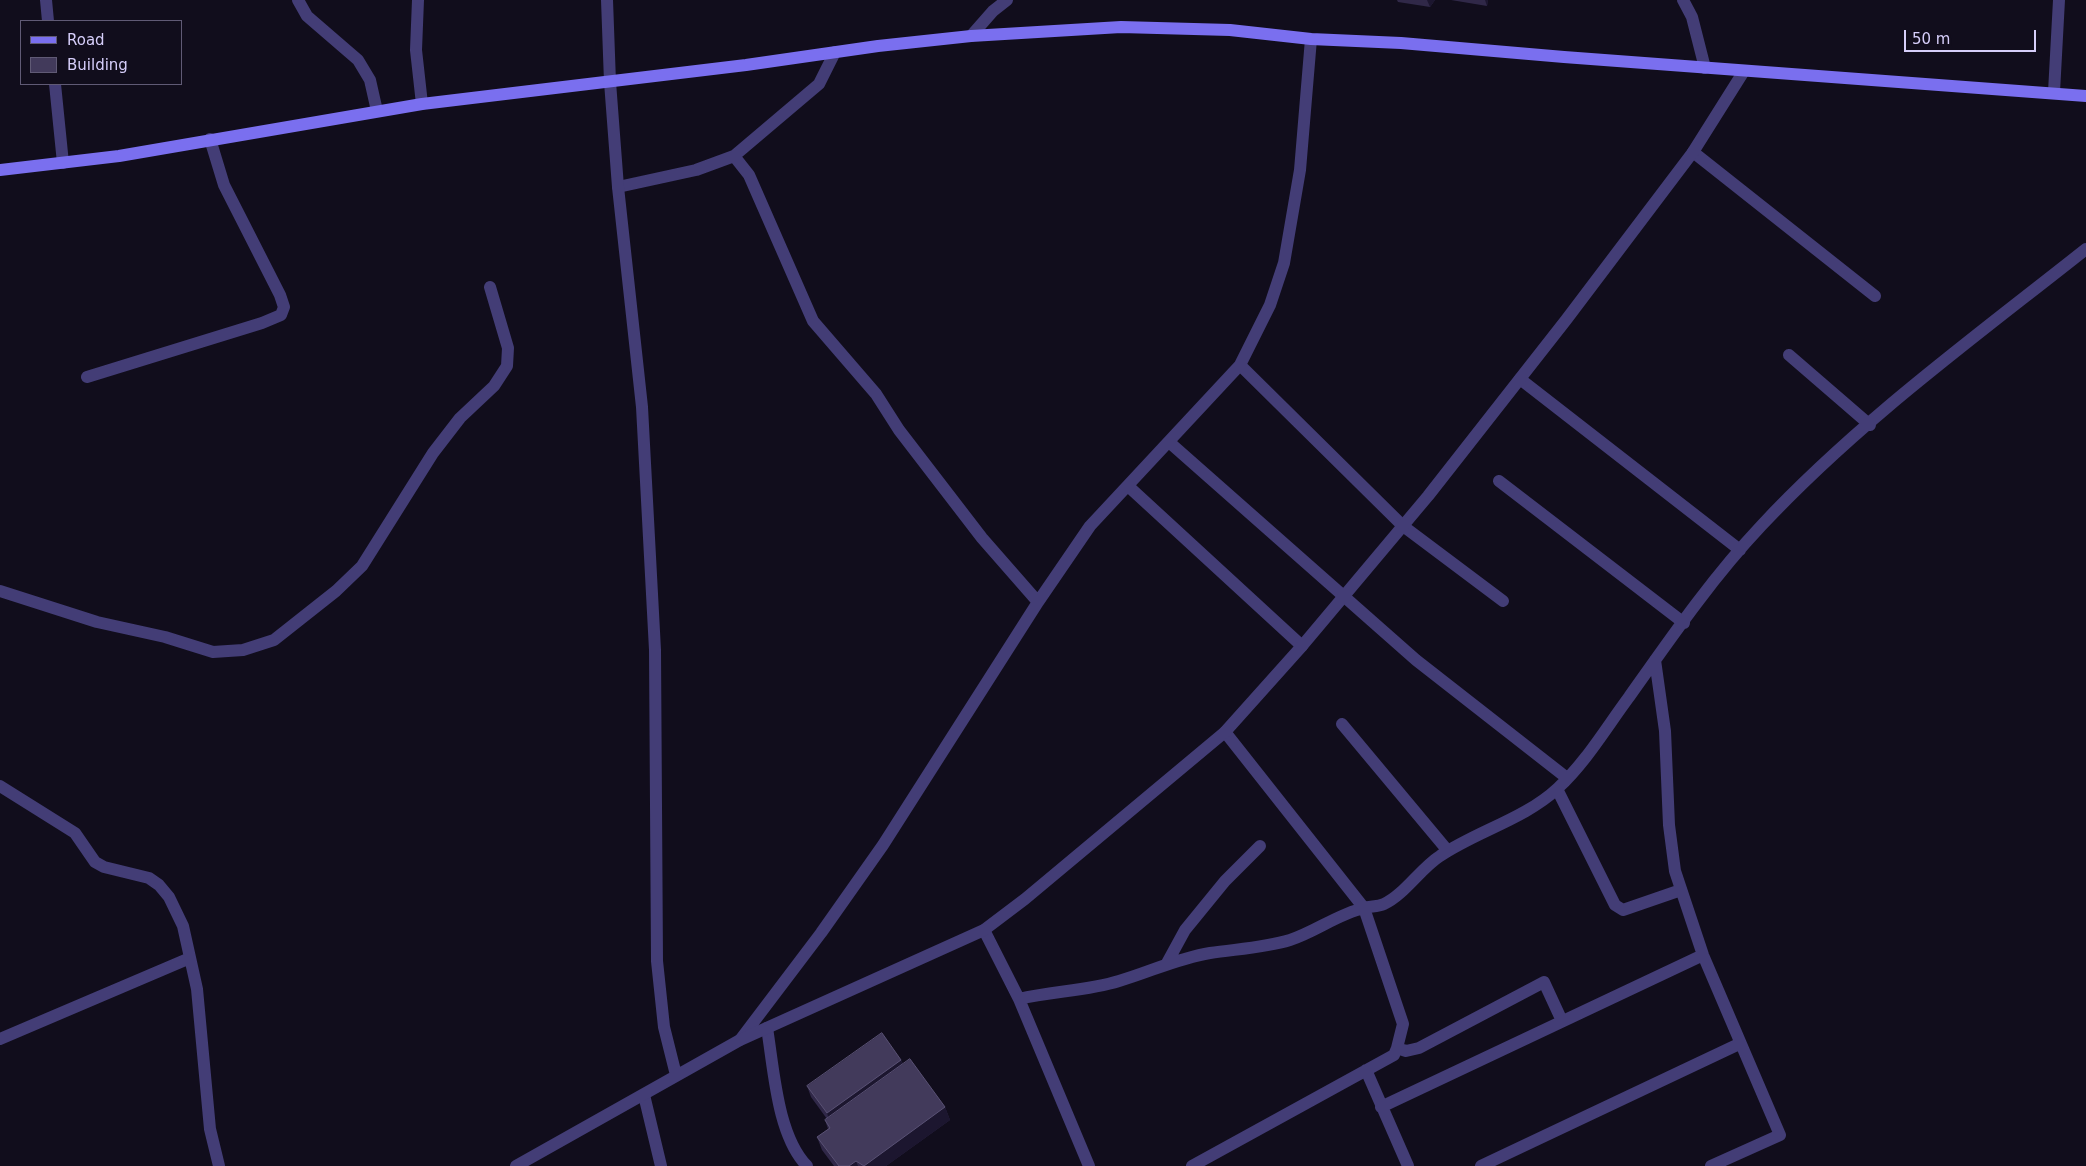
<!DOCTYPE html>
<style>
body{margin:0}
#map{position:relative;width:2086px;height:1166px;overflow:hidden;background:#110d1c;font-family:"DejaVu Sans",sans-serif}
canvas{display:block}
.legend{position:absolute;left:20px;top:20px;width:162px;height:65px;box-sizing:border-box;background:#110d1c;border:1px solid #605a75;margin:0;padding:6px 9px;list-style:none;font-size:15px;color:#d6cefa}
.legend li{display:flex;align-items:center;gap:10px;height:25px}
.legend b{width:25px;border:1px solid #605a75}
.scale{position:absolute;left:1904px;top:30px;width:132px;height:22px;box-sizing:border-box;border:2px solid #d6cefa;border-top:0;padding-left:6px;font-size:15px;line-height:18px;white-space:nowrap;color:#d6cefa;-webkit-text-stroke:4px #110d1c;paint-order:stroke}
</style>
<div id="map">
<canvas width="2086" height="1166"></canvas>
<ul class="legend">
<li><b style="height:6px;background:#7a6fef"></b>Road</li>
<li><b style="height:14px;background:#423a5b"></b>Building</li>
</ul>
<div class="scale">50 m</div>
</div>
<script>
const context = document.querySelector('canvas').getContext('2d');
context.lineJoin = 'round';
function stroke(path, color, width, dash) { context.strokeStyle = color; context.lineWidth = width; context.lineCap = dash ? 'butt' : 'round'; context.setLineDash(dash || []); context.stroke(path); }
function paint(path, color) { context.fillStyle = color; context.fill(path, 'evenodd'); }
stroke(new Path2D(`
 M46 0 48 21
 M298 0 307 16 358 60 370 80 377 111
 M418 0 416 50 422 104
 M1683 0 1692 17 1705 68
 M971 36 993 11 1007 0
 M55 84 63 163
 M2054 92 2059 0
 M1693 152 1875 296
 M734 156 749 175 813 321 876 394 899 430 982 538 1038 602
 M618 187 696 170 734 156 819 84 835 52
 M1789 355 1870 425
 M1240 365 1403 526 1503 601
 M87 377 262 323 281 315 284 307 280 295 224 185 210 139
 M1520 379 1740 550
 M1169 442 1416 660 1567 778
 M1499 481 1684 623
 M1128 486 1302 646
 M0 591 97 622 165 637 213 652 243 650 274 640 336 591 362 566 433 453 460 418 494 386 507 366 508 348 490 287
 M1655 660 1665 731 1669 825 1675 871 1703 955 1780 1135 1711 1166
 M1342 724 1448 851
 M0 786 75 833 95 862 104 867 149 878 159 885 169 897 183 926 197 989 210 1129 219 1166
 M1557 789 1615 905 1623 910 1681 890
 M984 930 1019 999 1089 1166
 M1167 963 1185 930 1225 881 1260 846
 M1019 999C1052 991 1087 991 1119 981 1150 972 1178 958 1210 953 1236 949 1264 948 1290 940 1315 932 1338 914 1364 908 1371 906 1377 907 1384 904 1404 895 1421 868 1440 856 1477 831 1525 819 1558 788 1586 762 1606 728 1629 697 1670 639 1712 578 1761 526 1858 422 1975 337 2086 249
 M767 1028C774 1070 777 1135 807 1166
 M0 1039 190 958
 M740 1040 821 933 883 845 1038 602 1090 526 1240 365 1270 305 1284 263 1300 170 1311 39
 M1397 1048 1406 1051 1419 1048 1544 982 1562 1021
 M1366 1070 1408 1166
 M644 1095 661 1166
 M1381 1107 1703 955
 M1192 1166 1394 1055 1397 1048 1403 1024 1364 908 1225 732
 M1481 1166 1739 1044`), '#433d76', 12);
stroke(new Path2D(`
 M607 0 610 82 618 187 642 407 655 650 657 961 664 1027 676 1075
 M516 1166 740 1040 984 930 1025 899 1225 732 1302 646 1428 496 1566 320 1693 152 1744 71`), '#433d76', 12);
stroke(new Path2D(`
 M0 170 119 156 422 104 746 65 878 46 971 36 1121 27 1230 30 1311 39 1401 43 1564 57 2086 96`), '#7a6fef', 12);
paint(new Path2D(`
 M1397 0H1435L1430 7 1398 2Z
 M1451 0H1488L1487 6Z
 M901 1060 903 1064 945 1107 950 1120 886 1166H834L822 1150 817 1137 828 1129 825 1120 827 1119 811 1097 807 1086Z`), '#302848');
paint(new Path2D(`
 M1427 0H1435L1430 7Z
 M1485 0H1488L1487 6Z
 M901 1060 905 1070 830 1123 827 1113Z
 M945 1107 950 1120 886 1166H864Z
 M856 1161 858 1166H849Z`), '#1c162f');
const building = new Path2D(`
 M882 1033 901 1060 827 1113 807 1086Z
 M910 1059 945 1107 864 1166 856 1161 849 1166H839L817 1137 830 1128 825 1120Z`);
paint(building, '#423a5b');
stroke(building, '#595174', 1);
</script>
